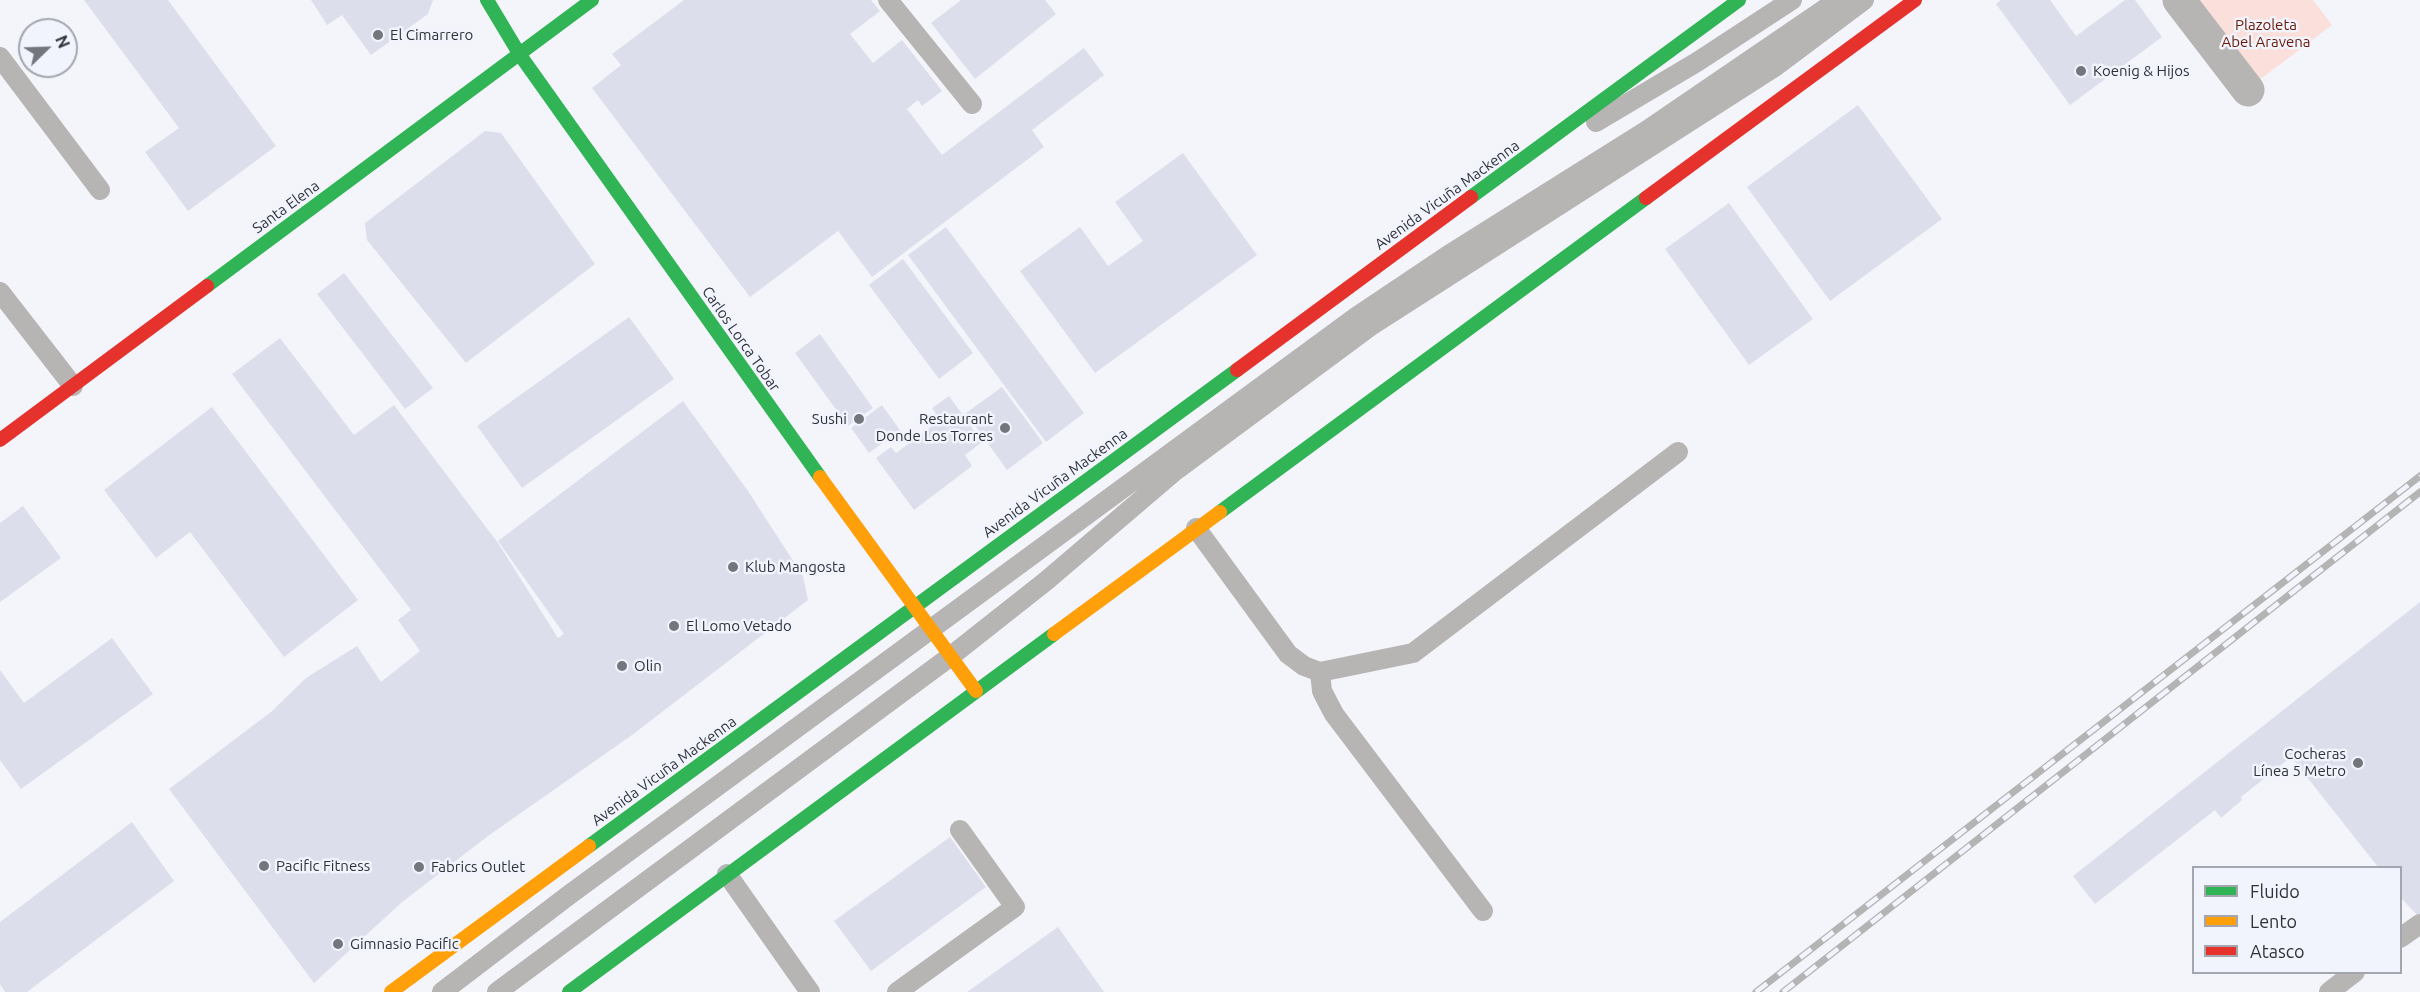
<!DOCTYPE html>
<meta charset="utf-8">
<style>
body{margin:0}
#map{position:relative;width:2420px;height:992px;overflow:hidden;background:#f4f5fa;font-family:Ubuntu,sans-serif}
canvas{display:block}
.legend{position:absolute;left:2192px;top:866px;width:210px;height:108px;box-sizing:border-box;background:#f1f4fd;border:2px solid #a3a6af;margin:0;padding:8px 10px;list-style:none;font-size:18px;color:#2f323b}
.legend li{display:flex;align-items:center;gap:12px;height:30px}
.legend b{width:30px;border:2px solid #a3a6af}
.north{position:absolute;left:18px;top:18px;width:60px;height:60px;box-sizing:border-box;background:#f1f4fd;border:2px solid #a3a6af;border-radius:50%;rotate:67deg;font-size:16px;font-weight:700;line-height:24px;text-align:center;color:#2f323b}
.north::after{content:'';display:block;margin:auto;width:21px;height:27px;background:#74767e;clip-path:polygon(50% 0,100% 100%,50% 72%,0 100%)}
</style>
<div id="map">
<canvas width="2420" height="992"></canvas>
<ul class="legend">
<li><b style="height:8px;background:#30b455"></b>Fluido</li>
<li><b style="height:8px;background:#ff9f0a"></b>Lento</li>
<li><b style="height:8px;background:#e5322d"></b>Atasco</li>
</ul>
<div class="north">N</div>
</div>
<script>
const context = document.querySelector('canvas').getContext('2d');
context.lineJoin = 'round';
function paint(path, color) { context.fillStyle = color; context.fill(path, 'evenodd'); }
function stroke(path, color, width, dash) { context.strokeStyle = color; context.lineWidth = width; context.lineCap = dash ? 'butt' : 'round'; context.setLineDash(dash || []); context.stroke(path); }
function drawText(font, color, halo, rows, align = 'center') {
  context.font = font + ' Ubuntu,sans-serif'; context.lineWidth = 5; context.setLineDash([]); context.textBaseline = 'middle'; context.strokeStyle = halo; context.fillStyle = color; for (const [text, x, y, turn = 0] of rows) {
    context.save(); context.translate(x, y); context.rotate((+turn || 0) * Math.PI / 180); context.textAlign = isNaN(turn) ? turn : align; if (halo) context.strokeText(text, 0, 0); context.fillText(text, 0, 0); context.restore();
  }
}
paint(new Path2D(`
 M2197 0H2313L2332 25 2258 81Z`), '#fadfda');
paint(new Path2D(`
 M84 0H168L276 146 188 211 145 152 179 128Z
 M311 0H433L428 14 371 55 342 15 327 25Z
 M684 0H871L880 11 850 34 873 63 902 40 942 91 922 106 918 100 907 109 942 155 1084 48 1104 75 1032 130 1044 147 872 277 838 231 750 297 592 88 621 65 612 54Z
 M961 0H1045L1056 14 975 79 931 23Z
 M2001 0H2050L2076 36 2125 0H2135L2162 37 2070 105 1996 4Z
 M1858 105 1942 219 1830 301 1747 187Z
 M485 131 501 133 595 264 466 363 367 240 365 223Z
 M1183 153 1257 255 1095 373 1020 271 1080 227 1108 266 1143 241 1115 202Z
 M1729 203 1813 319 1749 365 1665 249Z
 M946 227 1084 413 1046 442 908 255Z
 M903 259 973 353 939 379 869 285Z
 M344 273 433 388 405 409 317 294Z
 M629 317 674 379 522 488 477 426Z
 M820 334 873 408 848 426 795 353Z
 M280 338 354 435 394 405 498 543 558 638 564 634 498 541 683 401 748 491 803 576 808 600 632 735 488 836 401 903 314 983 169 789 271 712 306 678 357 646 381 682 420 651 398 620 411 610 232 374Z
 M1002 387 1043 443 1007 470 966 413Z
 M949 396 982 442 965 455 972 466 914 510 876 458 891 447 896 453 940 420 932 408Z
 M882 405 900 430 869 453 851 428Z
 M212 407 358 600 284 657 190 532 156 558 104 490Z
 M23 506 61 558 0 602V523Z
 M2420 602V918L2400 897V868L2378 867 2291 757 2241 797 2242 800 2221 818 2215 810 2095 904 2073 876Z
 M112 638 153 694 21 789 0 760V670L24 703Z
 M132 822 174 881 27 992H5L0 984V922Z
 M950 837 986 887 871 971 834 921Z
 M1058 927 1104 992H967Z`), '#dcdfeb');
stroke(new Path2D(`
 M888 0 972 104
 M0 57 100 190
 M1596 122 1697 62 1792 0
 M0 292 73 386
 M1196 528 1288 654 1304 666 1320 672 1413 653 1678 452
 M1320 672 1322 691 1334 714 1483 911
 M727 874 810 992
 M2400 938 2420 924
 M442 992 569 895 1356 317 1447 256 1646 131 1838 0
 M497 992 951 656 1046 581 1175 471 1372 325 1776 66 1864 0
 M897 992 1015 907 960 830
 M2329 992 2355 972`), '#b7b4b4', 20);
stroke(new Path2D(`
 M2179 0 2248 90`), '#b7b4b4', 33);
stroke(new Path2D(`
 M487 0 520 55 820 477
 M1471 197 1739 0
 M207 286 592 0
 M1220 512 1646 198
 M589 846 1237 370
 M569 992 1054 634`), '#30b455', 14);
stroke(new Path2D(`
 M820 477 976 691
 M1054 634 1220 512
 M391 992 589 846`), '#ff9f0a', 14);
stroke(new Path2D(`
 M1646 198 1915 0
 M1237 370 1471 197
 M0 440 207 286`), '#e5322d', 14);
const rail = new Path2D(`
 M1756 992 2420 476
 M1783 992 2420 492`);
stroke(rail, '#b4b4b5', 7);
stroke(rail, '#f1f4fd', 4.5, [14]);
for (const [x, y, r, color] of [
 [378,35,6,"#74767e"],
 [2081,71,6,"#74767e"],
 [859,419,6,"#74767e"],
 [1005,428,6,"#74767e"],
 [733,567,6,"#74767e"],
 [674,626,6,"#74767e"],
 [622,666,6,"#74767e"],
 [2358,763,6,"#74767e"],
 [264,866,6,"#74767e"],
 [419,867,6,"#74767e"],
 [338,944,6,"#74767e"]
]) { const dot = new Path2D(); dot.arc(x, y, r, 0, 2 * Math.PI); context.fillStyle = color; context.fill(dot); stroke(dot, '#f1f4fd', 2); }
drawText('15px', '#6c1703', '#f1f4fd', [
 ["Plazoleta",2266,25],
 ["Abel Aravena",2266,42]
]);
drawText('15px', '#2f323b', '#f1f4fd', [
 ["El Cimarrero",390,35],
 ["Koenig & Hijos",2093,71],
 ["Sushi",847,419,"right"],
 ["Restaurant",993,419,"right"],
 ["Donde Los Torres",993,436,"right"],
 ["Klub Mangosta",745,567],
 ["El Lomo Vetado",686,626],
 ["Olin",634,666],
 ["Cocheras",2346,754,"right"],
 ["Línea 5 Metro",2346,771,"right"],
 ["Pacific Fitness",276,866],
 ["Fabrics Outlet",431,867],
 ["Gimnasio Pacific",350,944]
], 'left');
drawText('15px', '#2f323b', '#f1f4fd', [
 ["Avenida Vicuña Mackenna",1447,195,-36],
 ["Santa Elena",286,207,-36],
 ["Carlos Lorca Tobar",741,339,55],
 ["Avenida Vicuña Mackenna",1055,483,-36],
 ["Avenida Vicuña Mackenna",664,771,-36]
]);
</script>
